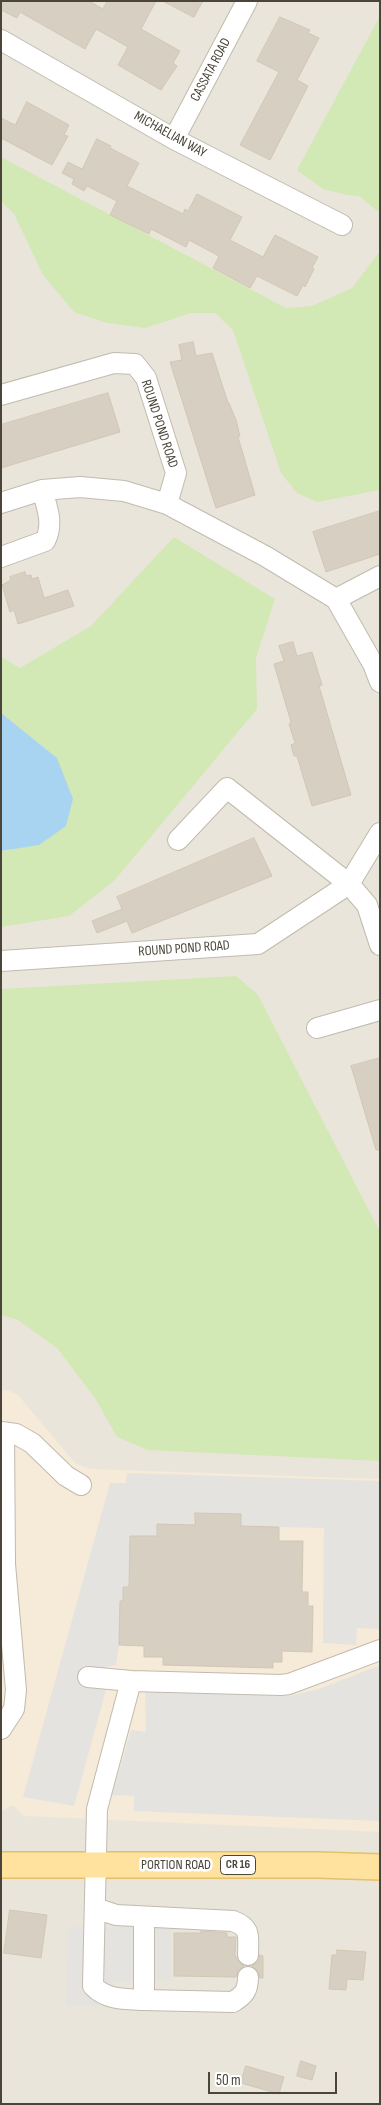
<!DOCTYPE html>
<style>
body{margin:0}
#map{position:relative;width:381px;height:2105px;overflow:hidden;background:#f6f3ec;font-family:"Sofia Sans Condensed",sans-serif}
canvas{display:block}
.frame{position:absolute;inset:0;border:2px solid #4a4439;pointer-events:none}
.scale{position:absolute;left:208px;top:2072px;width:129px;height:22px;box-sizing:border-box;border:2px solid #4a4439;border-top:0;padding-left:6px;font-size:15px;line-height:18px;white-space:nowrap;color:#4a4439;-webkit-text-stroke:4px #fff;paint-order:stroke}
</style>
<div id="map">
<canvas width="381" height="2105"></canvas>
<div class="frame"></div>
<div class="scale">50 m</div>
</div>
<script>
const context = document.querySelector('canvas').getContext('2d');
context.lineJoin = 'round';
function paint(path, color) { context.fillStyle = color; context.fill(path, 'evenodd'); }
function stroke(path, color, width, dash) { context.strokeStyle = color; context.lineWidth = width; context.lineCap = dash ? 'butt' : 'round'; context.setLineDash(dash || []); context.stroke(path); }
function drawText(font, color, halo, rows, align = 'center') {
  context.font = font + ' "Sofia Sans Condensed",sans-serif'; context.lineWidth = 5; context.setLineDash([]); context.textBaseline = 'middle'; context.strokeStyle = halo; context.fillStyle = color; for (const [text, x, y, turn = 0] of rows) {
    context.save(); context.translate(x, y); context.rotate((+turn || 0) * Math.PI / 180); context.textAlign = isNaN(turn) ? turn : align; if (halo) context.strokeText(text, 0, 0); context.fillText(text, 0, 0); context.restore();
  }
}
paint(new Path2D(`
 M1 1H380V2104H1Z`), '#eae5da');
paint(new Path2D(`
 M1 1390 10 1391 18 1395 76 1464 91 1469 380 1479V1832L24 1816 12 1805 1 1812Z`), '#f6ead8');
paint(new Path2D(`
 M380 16V213L359 196 347 195 323 189 297 170Z
 M1 157 286 308 312 306 352 288 380 251V490L317 502 297 493 281 473 233 330 215 313H191L145 328 107 323 74 312 43 275 14 214 1 201Z
 M174 537 275 599 256 658 257 709 114 881 69 916 1 927V851H8L57 758 1 713V657L20 668 91 626Z
 M236 976 258 995 380 1232V1461L148 1450 117 1437 95 1398 57 1348 18 1320 1 1315V989Z`), '#d2e9b5');
paint(new Path2D(`
 M127 1473 380 1481V1629L357 1628 356 1645 323 1643 324 1528 241 1526V1514L196 1513 195 1525 157 1536H130L129 1587H123V1601H120L119 1645 116 1665 106 1667V1690L74 1806 23 1797 110 1483H126Z
 M380 1665V1821L134 1811V1796L112 1795 131 1730 146 1732 145 1691 289 1696 319 1689Z
 M68 1927H172L171 1980 103 1983 100 2006 66 2005Z`), '#e5e3e0');
paint(new Path2D(`
 M1 713 57 758 73 799 66 826 39 845 1 851Z`), '#a9d4f1');
const building = new Path2D(`
 M1 1H89L103 9 107 1H156L141 29 180 51 173 63 177 66 161 90 118 65 128 47 96 29 85 49 20 12 17 18 1 10Z
 M163 1H203L194 17Z
 M280 17 310 30 308 33 319 38 297 80 308 86 270 160 240 145 279 72 257 61Z
 M27 102 69 125 64 135 68 136 52 165 1 138V118L15 125Z
 M97 139 111 146 110 148 139 163 127 186 183 214 185 209 188 211 197 194 242 217 230 240 263 257 275 235 318 257 312 268 314 269 305 287 303 285 297 296 257 276 250 288 213 268 219 256 189 240 186 247 151 229 149 234 110 215 117 201 87 186 84 191 72 184 74 179 62 173 68 162 82 169Z
 M193 342 196 356 212 353 228 403H229L236 420 240 436 238 437 255 495 216 508 170 362 182 360 179 345Z
 M108 393 120 432 1 468V425Z
 M380 511V554L326 572 313 532Z
 M25 572 26 576 31 575 32 579 38 577 44 598 68 590 74 606 18 624 14 610 10 612 2 585 11 580 10 577Z
 M293 642 297 656 312 652 322 685 319 686 351 795 312 806 297 756H294L291 745 295 743 289 724 291 722 274 664 284 661 279 646Z
 M254 838 272 876 132 933 127 921 97 933 92 921 122 909 117 897Z
 M380 1058V1150H376L351 1066Z
 M195 1513 241 1514V1526L279 1527V1541H303L302 1592H308V1606H313L312 1652 282 1651V1662H273V1668L163 1665V1657H144V1646L119 1645 120 1601H123V1587H129L130 1536H157V1524L195 1525Z
 M10 1910 47 1915 41 1958 4 1953Z
 M201 1931 227 1933V1937H236L235 1955 238 1961 244 1966 238 1970 236 1977 174 1976V1933H201Z
 M337 1950 366 1952 363 1980 347 1979 346 1990 329 1989 332 1955H337Z
 M260 1955 263 1956V1978H260L258 1971 252 1966 258 1962Z
 M301 2061 316 2066 312 2080 297 2076Z
 M246 2066 284 2077 279 2094 241 2083Z`);
paint(building, '#d7cfc1');
stroke(building, '#d2c7b4', 1);
const minor = new Path2D(`
 M1 40 174 139 342 225
 M174 139 247 1
 M1 395 114 363 135 364 146 378 176 473 167 504
 M1 503 42 490 80 487 124 491 167 504 265 556 336 599 373 664 380 682
 M1 557 45 541C54 524 47 507 42 490
 M336 599 380 576
 M178 840 227 788 349 884 367 905 380 945
 M1 961 258 944 349 884 380 833
 M317 1028 380 1010
 M1 1432 16 1434 32 1443 66 1476 81 1485
 M88 1677 131 1681 281 1685 289 1684 380 1650
 M131 1681 97 1809 93 1986C106 2000 126 1999 144 2000V1917
 M1 1729 14 1709 16 1690 5 1564 4 1433
 M95 1908 116 1915 233 1921C252 1928 248 1937 248 1955
 M144 2000 233 2002C244 1995 248 1991 248 1977`);
const major = new Path2D(`
 M1 1865H318L380 1867`);
stroke(minor, '#c1bbae', 22);
stroke(major, '#e4c06b', 28);
stroke(minor, '#fff', 20);
stroke(major, '#fee29d', 25);
for (const [x, y, w] of [
 [238,1865,35]
]) { const box = new Path2D(); box.roundRect(x - w / 2, y - 9.5, w, 19, 4); context.fillStyle = '#fff'; context.fill(box); stroke(box, '#4a4439', 1); }
drawText('bold 12px', '#4a4439', null, [
 ["CR 16",238,1865]
]);
drawText('14px', '#4a4439', '#fff', [
 ["CASSATA ROAD",211,70,-62],
 ["MICHAELIAN WAY",170,135,29],
 ["ROUND POND ROAD",159,424,72],
 ["ROUND POND ROAD",184,949,-4],
 ["PORTION ROAD",176,1865]
]);
</script>
